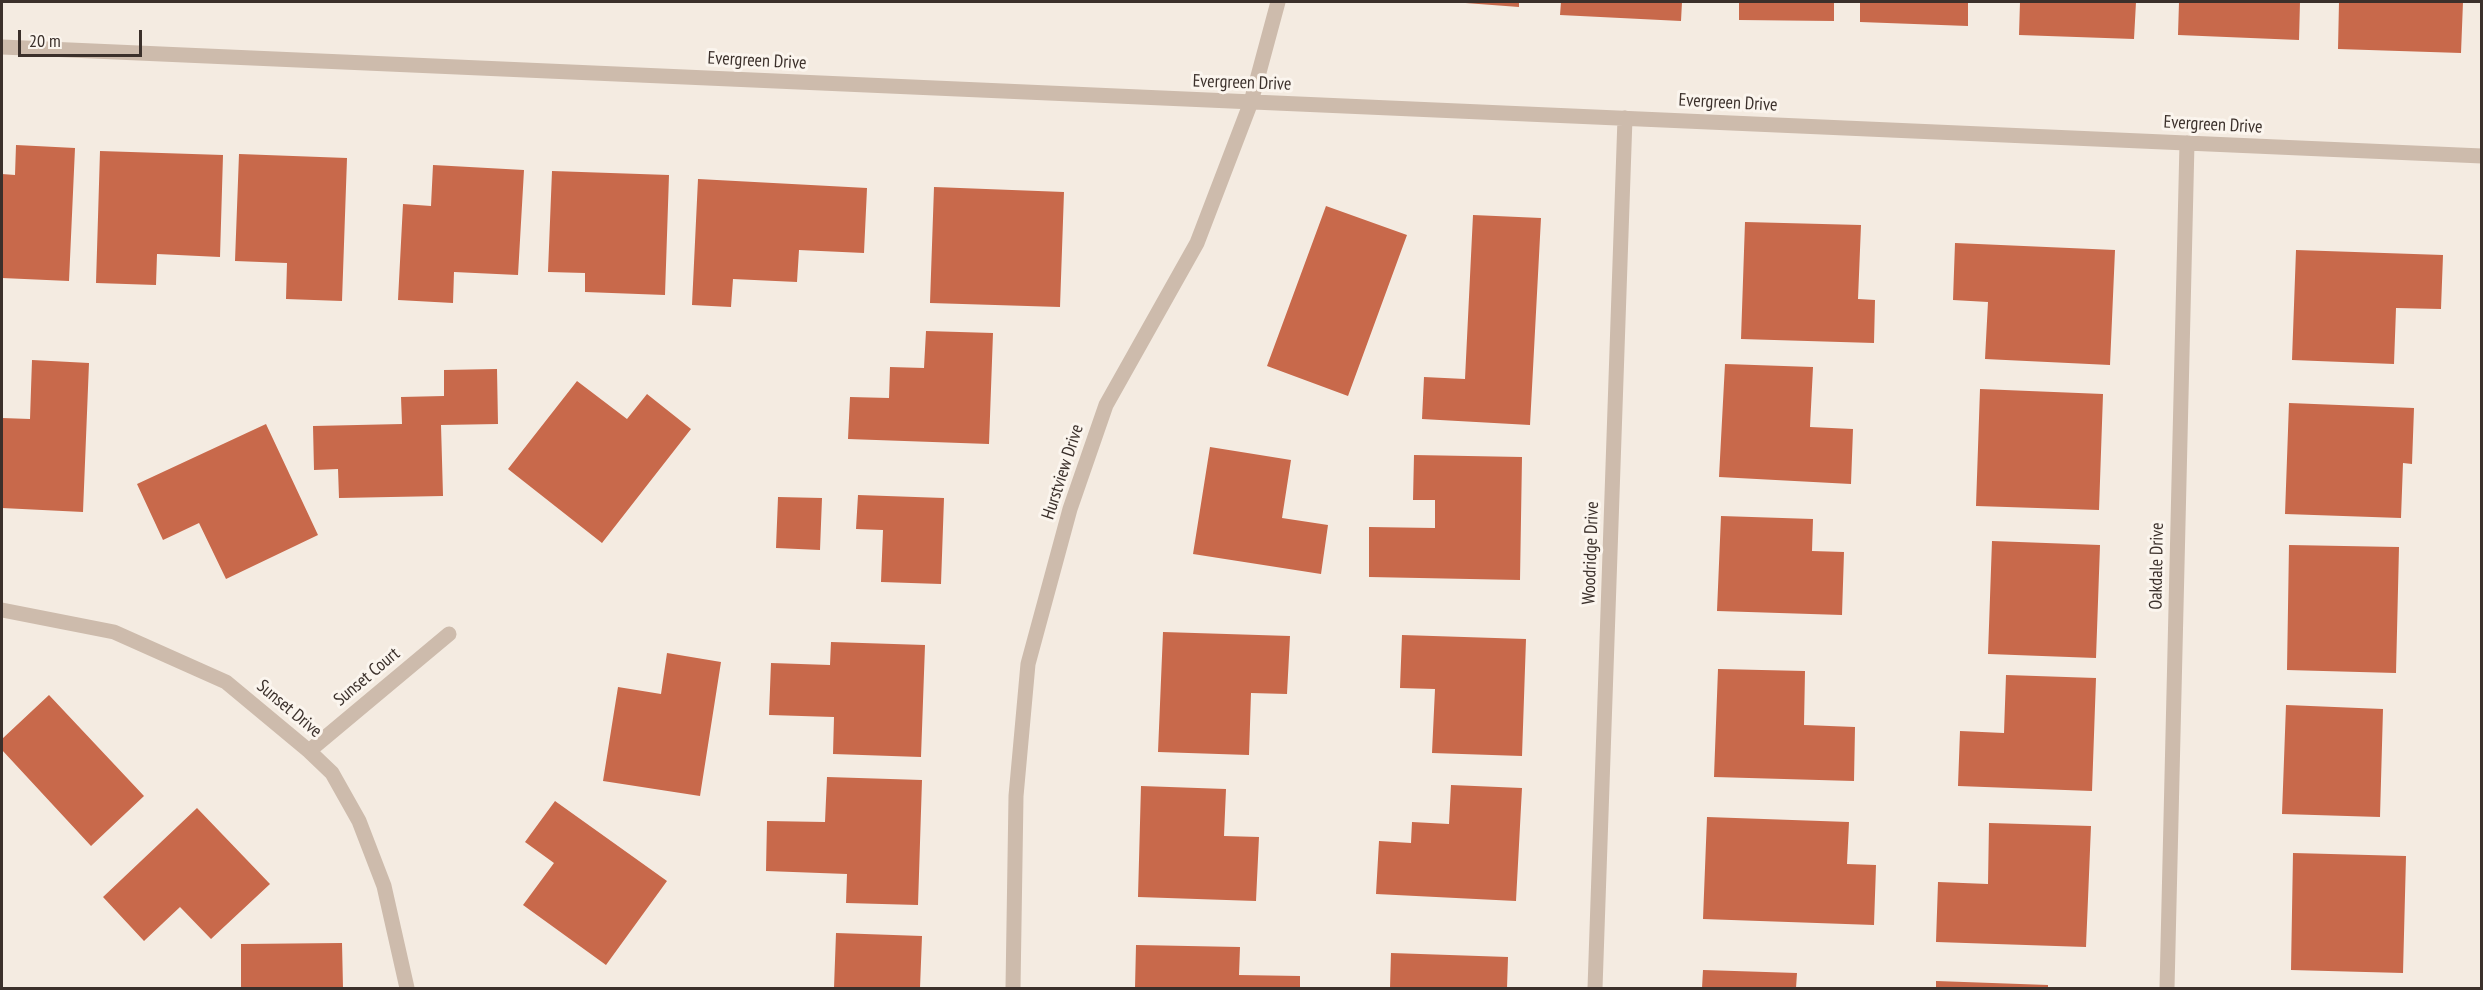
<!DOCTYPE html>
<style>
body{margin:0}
#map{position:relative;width:2483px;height:990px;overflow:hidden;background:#f4ebe1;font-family:"PT Sans Narrow",sans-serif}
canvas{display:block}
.frame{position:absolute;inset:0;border:3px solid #3b302b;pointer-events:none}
.scale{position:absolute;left:18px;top:30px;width:124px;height:27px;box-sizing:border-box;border:3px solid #3b302b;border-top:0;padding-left:8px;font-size:18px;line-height:21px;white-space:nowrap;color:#3b302b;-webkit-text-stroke:4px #fbf5ee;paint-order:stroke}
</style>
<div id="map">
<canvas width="2483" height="990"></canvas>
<div class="frame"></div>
<div class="scale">20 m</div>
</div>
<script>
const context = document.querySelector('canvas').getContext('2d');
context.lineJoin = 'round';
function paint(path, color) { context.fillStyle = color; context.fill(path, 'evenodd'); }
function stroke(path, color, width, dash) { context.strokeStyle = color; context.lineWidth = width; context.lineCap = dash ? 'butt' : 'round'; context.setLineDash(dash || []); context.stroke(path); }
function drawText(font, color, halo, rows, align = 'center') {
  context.font = font + ' "PT Sans Narrow",sans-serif'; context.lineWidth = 6; context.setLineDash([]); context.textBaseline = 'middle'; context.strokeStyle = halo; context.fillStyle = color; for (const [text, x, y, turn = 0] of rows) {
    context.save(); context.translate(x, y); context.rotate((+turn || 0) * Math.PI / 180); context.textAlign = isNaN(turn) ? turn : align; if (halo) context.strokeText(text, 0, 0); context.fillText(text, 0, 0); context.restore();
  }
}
paint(new Path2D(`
 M1452 2H1519V7Z
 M1561 2H1682L1681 21 1560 15Z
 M1739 2H1834V21L1739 20Z
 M1860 2H1968V26L1860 22Z
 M2020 2H2136L2134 39 2019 35Z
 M2179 2H2300L2299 40 2178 35Z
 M2339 2H2463L2461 53 2338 49Z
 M16 145 75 148 69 281 2 278V174L15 175Z
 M100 151 223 155 220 257 157 254 156 285 96 283Z
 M239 154 347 158 342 301 286 299 287 263 235 261Z
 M433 165 524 170 518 275 454 272 453 303 398 300 403 204 431 206Z
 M552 171 669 175 665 295 585 292V273L548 272Z
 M698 179 867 188 864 253 799 250 797 282 733 279 731 307 692 305Z
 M934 187 1064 192 1060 307 930 303Z
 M1326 206 1407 235 1348 396 1267 366Z
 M1473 215 1541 218 1530 425 1422 419 1424 377 1465 379Z
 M1745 222 1861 225 1858 299 1875 300 1874 343 1741 339Z
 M1955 243 2115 250 2110 365 1985 359 1988 302 1953 300Z
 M2296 250 2443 255 2441 309 2396 308 2394 364 2292 360Z
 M926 331 993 333 989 444 848 439 850 397 889 398 890 367 924 368Z
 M32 360 89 363 83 512 2 508V418L30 419Z
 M1725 364 1813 367 1810 427 1853 429 1851 484 1719 477Z
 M497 369 498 424 441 425 443 496 339 498 338 469 314 470 313 426 402 424 401 397 444 396V370Z
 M577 381 627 419 647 394 691 429 602 543 508 469Z
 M1980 389 2103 394 2099 510 1976 506Z
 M2289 403 2414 408 2412 464 2403 463 2401 518 2285 514Z
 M266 424 318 535 226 579 199 523 163 540 137 484Z
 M1210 447 1291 460 1282 518 1328 525 1321 574 1193 554Z
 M1414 455 1522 457 1520 580 1369 577V527L1435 528V500H1413Z
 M858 495 944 498 941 584 881 582 883 530 856 529Z
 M778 497 822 498 820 550 776 548Z
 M1721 516 1813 519 1812 551 1844 552 1842 615 1717 611Z
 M1992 541 2100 545 2096 658 1988 654Z
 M2289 545 2399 547 2396 673 2287 670Z
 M1163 632 1290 636 1287 694 1251 693 1249 755 1158 752Z
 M1402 635 1526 639 1522 756 1432 753 1435 689 1400 688Z
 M831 642 925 645 921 757 833 754 834 717 769 715 771 663 830 665Z
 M667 653 721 662 700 796 603 781 618 687 661 694Z
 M1718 669 1805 671 1804 725 1855 727 1854 781 1714 777Z
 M2006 675 2096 678 2092 791 1958 786 1960 731 2004 733Z
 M49 695 144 796 91 846 2 750V739Z
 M2286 705 2383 709 2380 817 2282 814Z
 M827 777 922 780 918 905 846 903 847 874 766 871 767 821 825 822Z
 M1451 785 1522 788 1516 901 1376 894 1379 841 1411 843 1412 822 1449 824Z
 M1141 786 1226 789 1224 836 1259 837 1256 901 1138 897Z
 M555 801 667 881 606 965 523 905 554 863 525 842Z
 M197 808 270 884 211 939 180 907 144 941 103 897Z
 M1707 817 1849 822 1847 864 1876 865 1874 925 1703 919Z
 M1989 823 2091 826 2086 947 1936 942 1938 882 1988 884Z
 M2293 853 2406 856 2403 973 2291 970Z
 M836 933 922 936 920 988H834Z
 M342 943 343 988H241V944Z
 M1136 945 1240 947 1239 975 1300 976V988H1135Z
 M1391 953 1508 957 1507 988H1390Z
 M1703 970 1797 973 1796 988H1702Z
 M1936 981 2048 985V988H1936Z`), '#c8694b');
stroke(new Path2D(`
 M2 47 2482 156
 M2 610 114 632 226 682 309 751 332 773 359 821 384 886 407 988
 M309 751 449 634
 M1013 988 1016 796 1028 664 1070 509 1106 405 1197 243 1251 102 1278 2
 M1595 988 1625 118
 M2167 988 2187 143`), '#cdbbac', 15);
drawText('18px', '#3b302b', '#fbf5ee', [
 ["Evergreen Drive",757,61,3],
 ["Evergreen Drive",1242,83,2],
 ["Evergreen Drive",1728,103,3],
 ["Evergreen Drive",2213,125,3],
 ["Hurstview Drive",1063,472,-72],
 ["Woodridge Drive",1591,553,-88],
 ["Oakdale Drive",2157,566,-89],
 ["Sunset Court",367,677,-40],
 ["Sunset Drive",289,709,40]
]);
</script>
